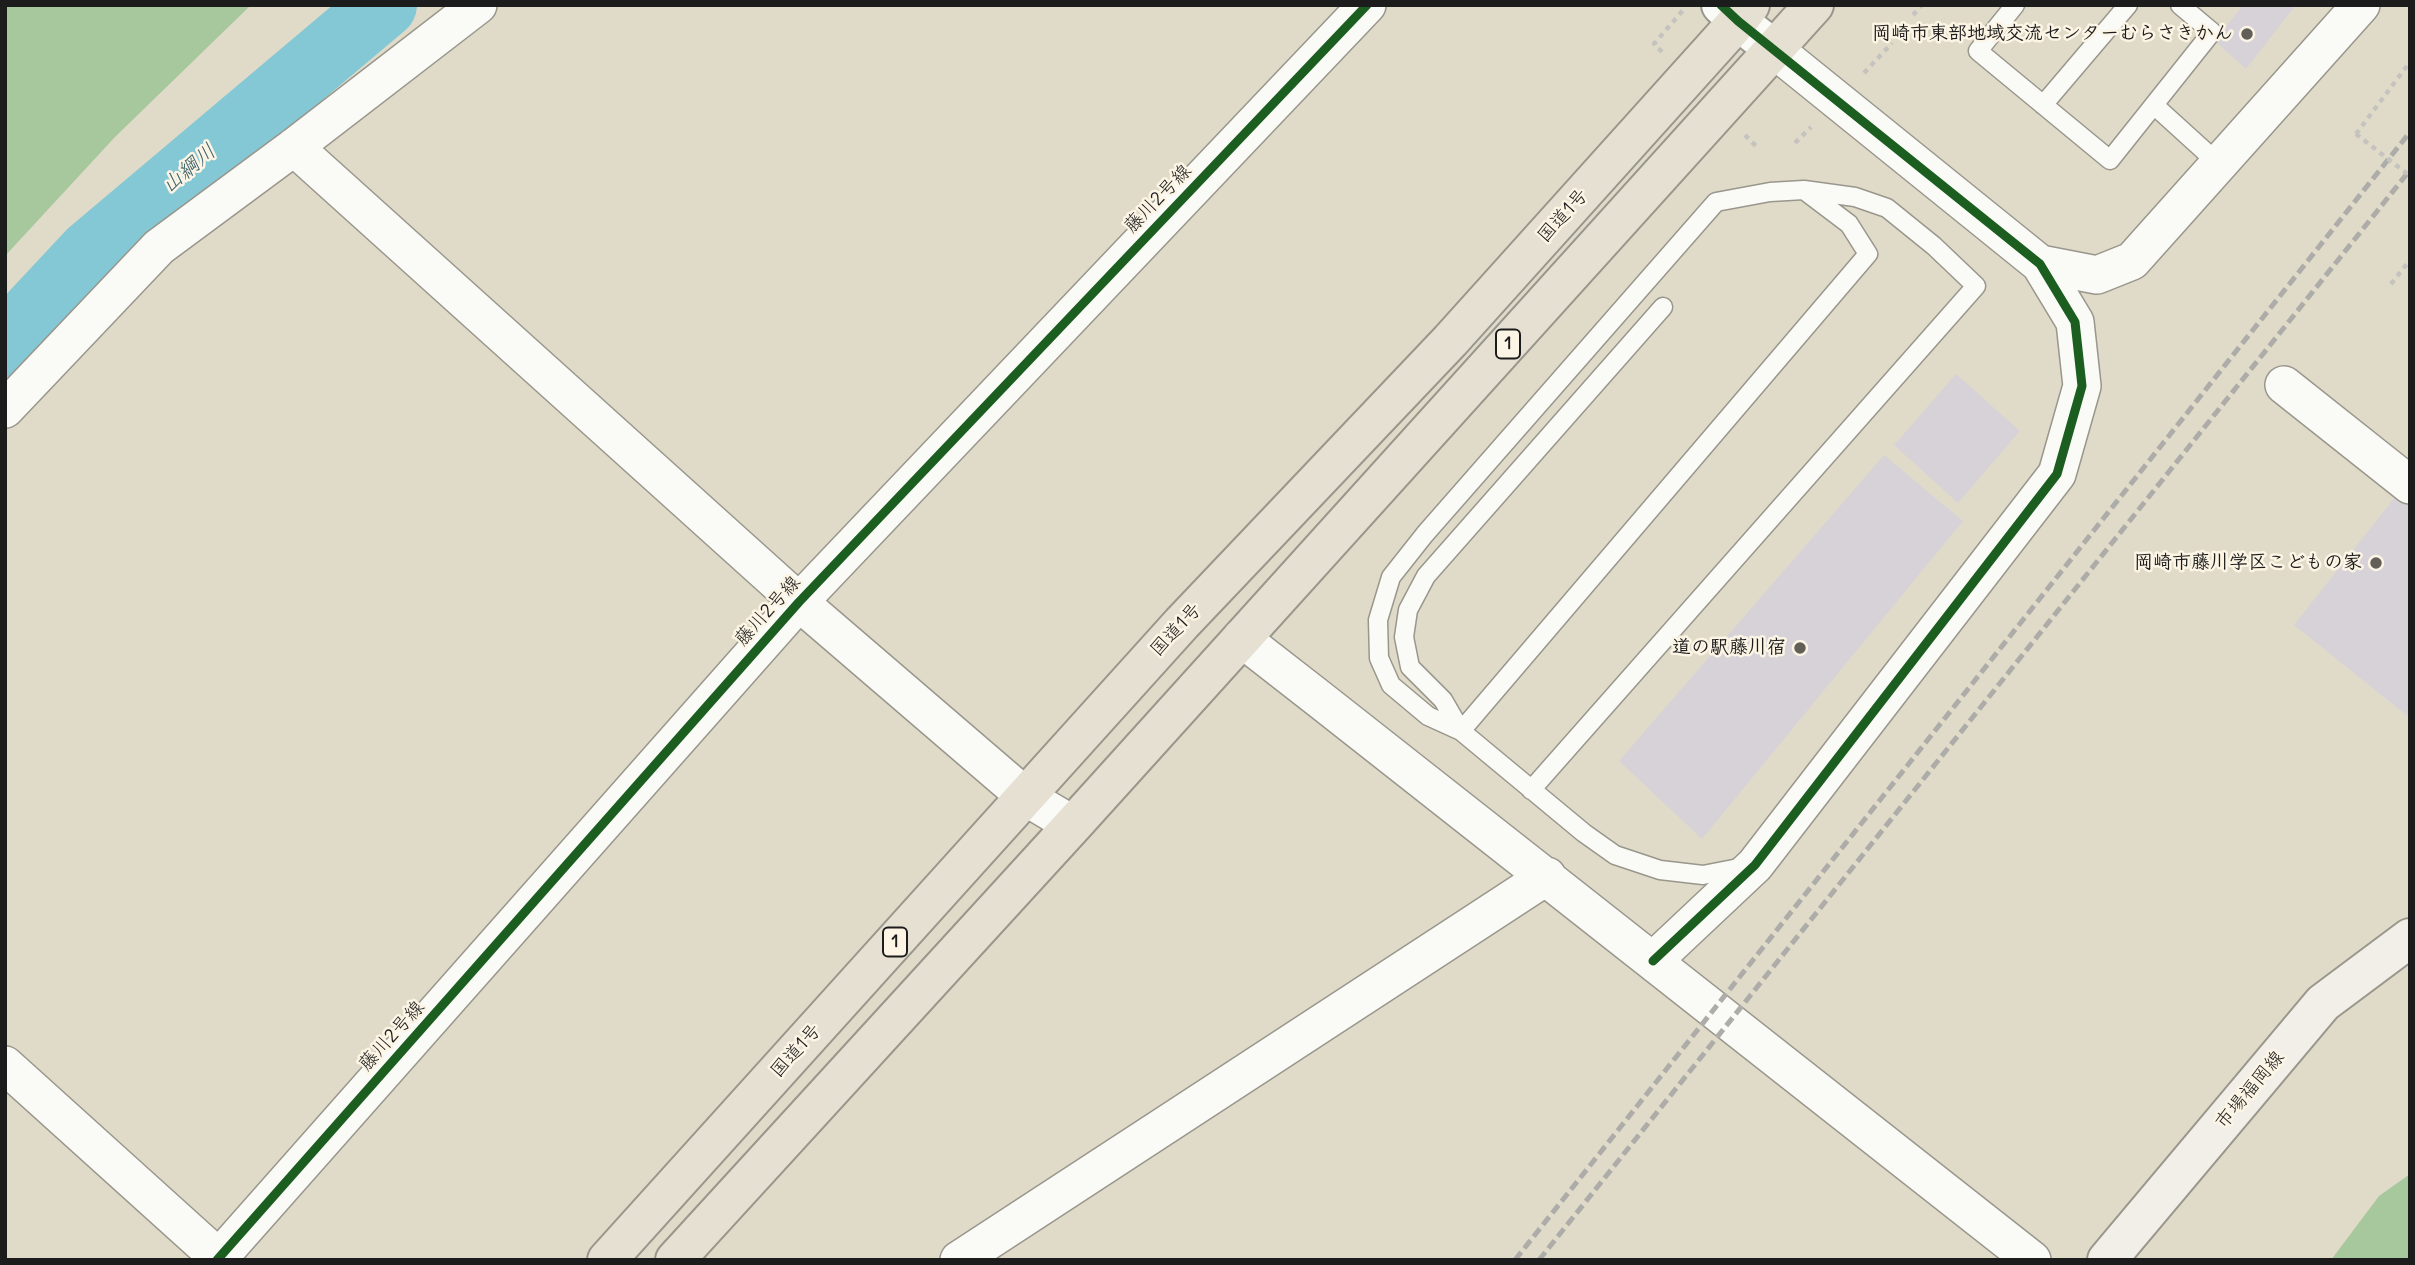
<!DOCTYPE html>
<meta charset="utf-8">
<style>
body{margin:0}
#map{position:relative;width:2415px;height:1265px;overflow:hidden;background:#e0dbc8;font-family:Delius,sans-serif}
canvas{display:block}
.frame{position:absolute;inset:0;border:7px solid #1c1c1c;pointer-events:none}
</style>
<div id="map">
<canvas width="2415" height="1265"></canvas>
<div class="frame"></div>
</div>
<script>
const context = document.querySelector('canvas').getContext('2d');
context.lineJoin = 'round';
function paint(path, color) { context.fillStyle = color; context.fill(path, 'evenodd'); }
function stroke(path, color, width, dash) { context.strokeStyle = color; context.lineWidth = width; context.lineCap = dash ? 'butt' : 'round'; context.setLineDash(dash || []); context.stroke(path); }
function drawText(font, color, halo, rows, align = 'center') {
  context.font = font + ' Delius,"Klee One",sans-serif'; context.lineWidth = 5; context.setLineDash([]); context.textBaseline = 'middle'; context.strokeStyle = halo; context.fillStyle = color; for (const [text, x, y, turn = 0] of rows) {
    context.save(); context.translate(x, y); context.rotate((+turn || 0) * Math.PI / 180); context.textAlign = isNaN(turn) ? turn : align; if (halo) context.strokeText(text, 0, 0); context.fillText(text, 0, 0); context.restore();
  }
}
paint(new Path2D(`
 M5 5H251L115 137 5 256Z
 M2410 1174V1260H2331L2379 1196Z`), '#a7c89c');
stroke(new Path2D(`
 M5 344 90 253 384 5`), '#84c8d5', 66);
paint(new Path2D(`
 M2243 5H2296L2246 69 2215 41Z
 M1956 374 2020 431 1958 503 1894 445Z
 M1884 455 1963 521 1702 839 1619 761Z
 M2399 492 2410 500V718L2294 625Z`), '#d7d2d8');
const service = new Path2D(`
 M2015 5 1978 51 2110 160 2212 32 2180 5
 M2043 105 2128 5
 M2155 106 2220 165
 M1461 731 1868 254 1849 224 1804 190 1770 192 1716 202 1425 534 1391 577 1378 620 1379 658 1391 685 1428 716 1461 731 1584 833 1615 855 1660 870 1703 875 1744 867
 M1461 731 1443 700 1410 667 1404 637 1408 610 1426 576 1663 307
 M1531 790 1976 286 1934 246 1887 208 1855 197 1804 190`);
const minor = new Path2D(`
 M294 147 799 602 1026 797 1073 825
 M2040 264 2097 275 2132 261 2361 5
 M2284 385 2410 485
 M5 409 159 247 294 147 478 5
 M1241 638C1506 844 1768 1054 2032 1260
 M1653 961 1755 865 2057 474 2082 386 2075 322 2040 264 1775 50
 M5 1065 221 1260
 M217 1260 799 602 1367 5
 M959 1260 1547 876`);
const tertiary = new Path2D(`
 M1721 5 1738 21 1775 50`);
const secondary = new Path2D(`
 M2107 1260 2323 1003 2410 938`);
const trunk = new Path2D(`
 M607 1260 1182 623 1450 341 1738 21 1750 5
 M675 1260 1073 825 1814 5`);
stroke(service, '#99968c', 21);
stroke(minor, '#99968c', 40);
stroke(tertiary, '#99968c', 42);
stroke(secondary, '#99968c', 42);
stroke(trunk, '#99968c', 42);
stroke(new Path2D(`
 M1913 15 1922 5
 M1662 52 1654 44 1684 9
 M1864 73 1892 43
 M2356 134 2410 62
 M1745 135 1756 146
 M1795 143 1811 127
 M2391 284 2410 260`), '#c4c3bf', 4.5, [5, 5]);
stroke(service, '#fafaf7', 18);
stroke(minor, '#fafaf7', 37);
stroke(tertiary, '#fafaf7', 38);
stroke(secondary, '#f2efe8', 38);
stroke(trunk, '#e5e0d2', 38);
stroke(new Path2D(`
 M1515 1260 2410 132
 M1539 1260 2410 170`), '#adaca9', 5, [10, 5]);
stroke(new Path2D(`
 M2356 134 2410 176`), '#c4c3bf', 4.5, [5, 5]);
stroke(new Path2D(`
 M1653 961 1755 865 2057 474 2082 386 2075 322 2040 264 1738 21 1721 5
 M217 1260 799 602 1367 5`), '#1b5e20', 9);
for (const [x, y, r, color] of [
 [2247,34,7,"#615f58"],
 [2376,563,7,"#615f58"],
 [1800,648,7,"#615f58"]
]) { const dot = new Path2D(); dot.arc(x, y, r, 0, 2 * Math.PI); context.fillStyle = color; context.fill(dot); stroke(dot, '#fcf5e5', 2.5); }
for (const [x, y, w] of [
 [1508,344,24],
 [895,942,24]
]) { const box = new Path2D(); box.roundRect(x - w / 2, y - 14.5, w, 29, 5); context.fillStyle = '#fcf5e5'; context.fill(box); stroke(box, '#1c1c1c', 2); }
drawText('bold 18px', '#1c1c1c', null, [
 ["1",1508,344],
 ["1",895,942]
]);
drawText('bold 19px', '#1c1c1c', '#fcf5e5', [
 ["岡崎市東部地域交流センターむらさきかん",2233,34],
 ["岡崎市藤川学区こどもの家",2362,563],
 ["道の駅藤川宿",1786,648]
], 'right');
drawText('19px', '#1c1c1c', '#fcf5e5', [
 ["藤川2号線",1158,199,-46],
 ["国道1号",1563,216,-48],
 ["藤川2号線",768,611,-48],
 ["国道1号",1176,630,-47],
 ["藤川2号線",392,1036,-48],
 ["国道1号",796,1051,-48],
 ["市場福岡線",2250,1090,-50]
]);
drawText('italic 21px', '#365e68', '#fcf5e5', [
 ["山綱川",189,169,-40]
]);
</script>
